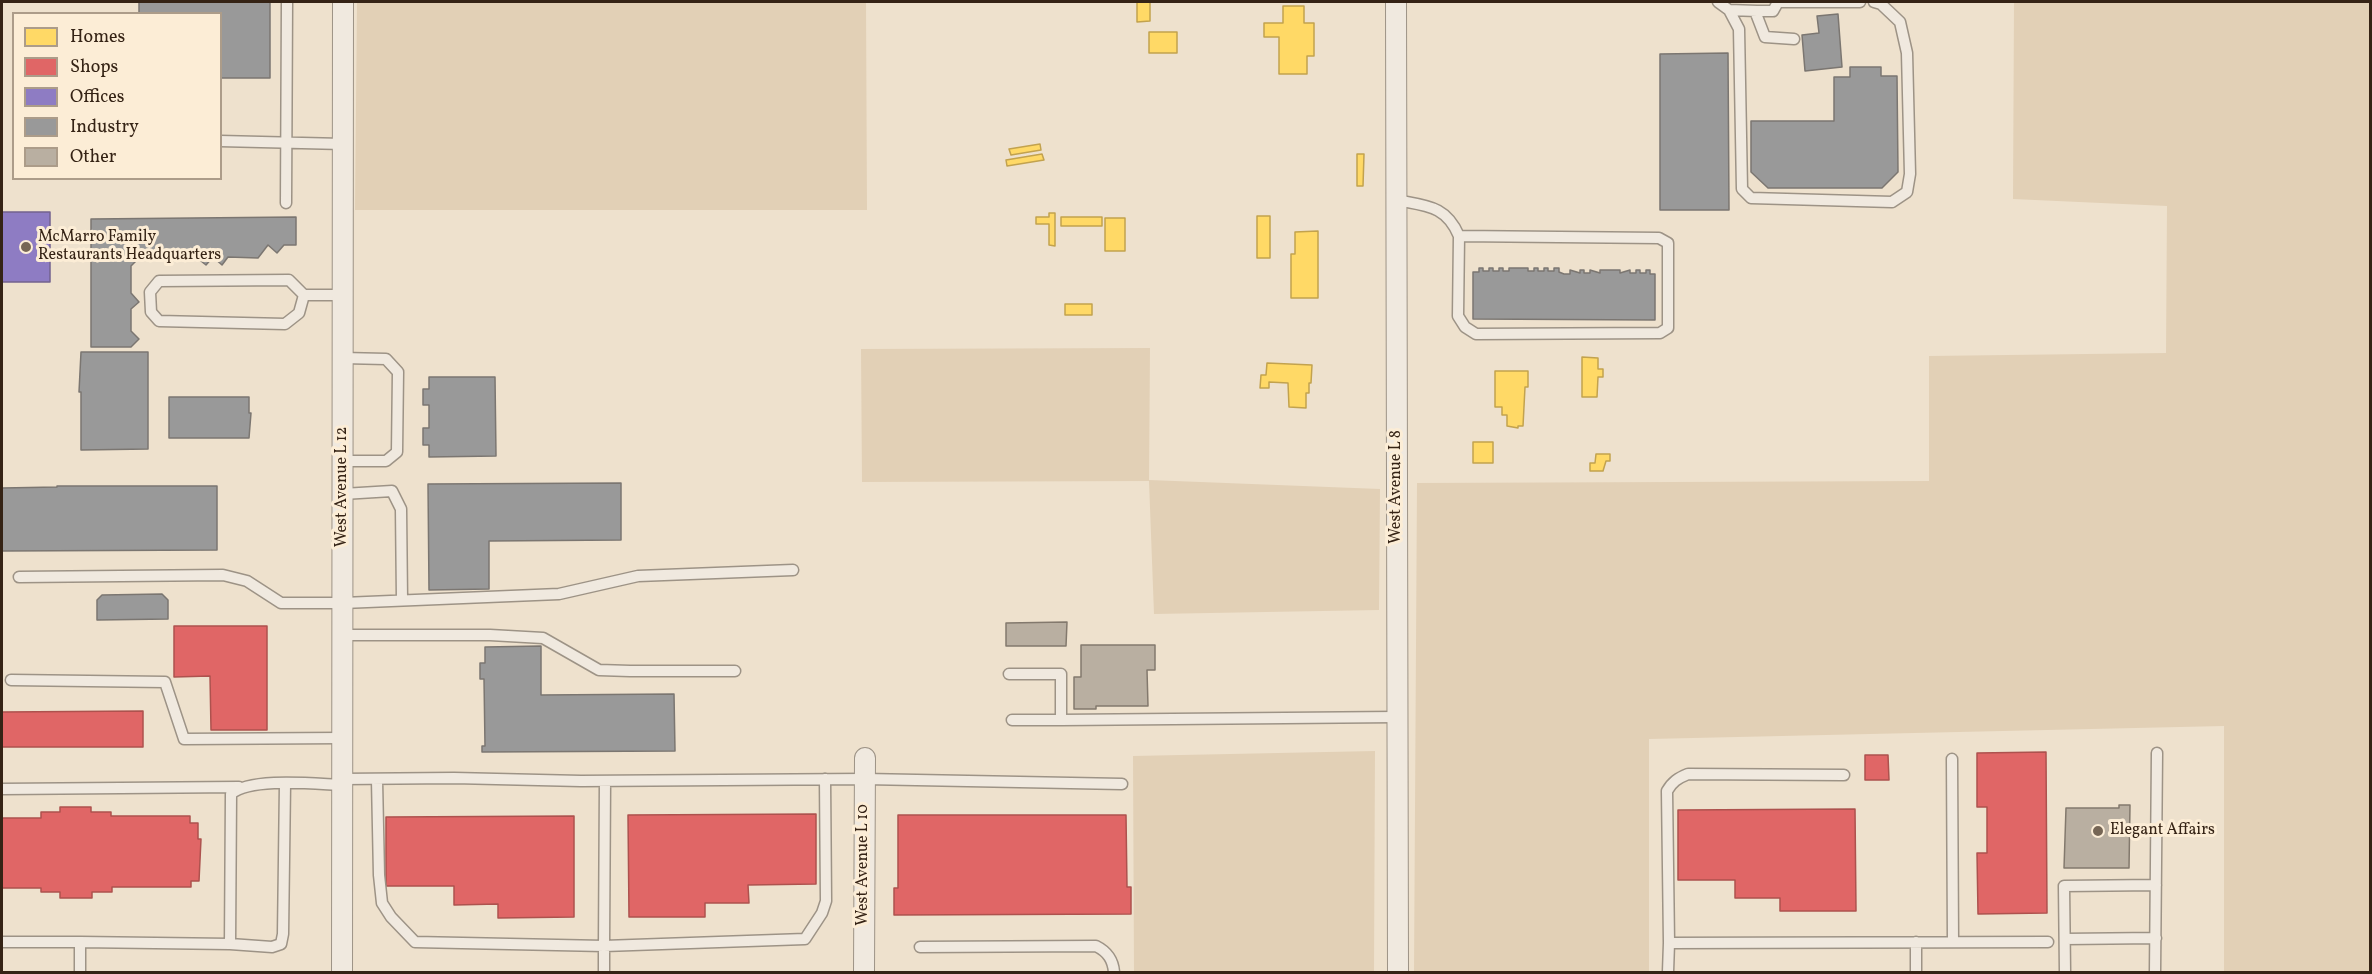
<!DOCTYPE html>
<style>
body{margin:0}
#map{position:relative;width:2372px;height:974px;overflow:hidden;background:#eee1cd;font-family:Vollkorn,serif}
canvas{display:block}
.frame{position:absolute;inset:0;border:3px solid #352315;pointer-events:none}
.legend{position:absolute;left:12px;top:12px;width:210px;height:168px;box-sizing:border-box;background:#fcedd6;border:2px solid #ac9c89;margin:0;padding:8px 10px;list-style:none;font-size:18px;color:#352315}
.legend li{display:flex;align-items:center;gap:12px;height:30px}
.legend b{width:30px;border:2px solid #ac9c89}
</style>
<div id="map">
<canvas width="2372" height="974"></canvas>
<div class="frame"></div>
<ul class="legend">
<li><b style="height:16px;background:#ffd966"></b>Homes</li>
<li><b style="height:16px;background:#e06666"></b>Shops</li>
<li><b style="height:16px;background:#8e7cc3"></b>Offices</li>
<li><b style="height:16px;background:#999"></b>Industry</li>
<li><b style="height:16px;background:#b9afa1"></b>Other</li>
</ul>
</div>
<script>
const context = document.querySelector('canvas').getContext('2d');
context.lineJoin = 'round';
function paint(path, color) { context.fillStyle = color; context.fill(path, 'evenodd'); }
function stroke(path, color, width, dash) { context.strokeStyle = color; context.lineWidth = width; context.lineCap = dash ? 'butt' : 'round'; context.setLineDash(dash || []); context.stroke(path); }
function drawText(font, color, halo, rows, align = 'center') {
  context.font = font + ' Vollkorn,serif'; context.lineWidth = 6; context.setLineDash([]); context.textBaseline = 'middle'; context.strokeStyle = halo; context.fillStyle = color; for (const [text, x, y, turn = 0] of rows) {
    context.save(); context.translate(x, y); context.rotate((+turn || 0) * Math.PI / 180); context.textAlign = isNaN(turn) ? turn : align; if (halo) context.strokeText(text, 0, 0); context.fillText(text, 0, 0); context.restore();
  }
}
paint(new Path2D(`
 M357 2H866L867 210H355Z
 M2014 2H2370V972H2224V726L1649 739V972H1414L1417 483 1929 481V356L2166 353 2167 206 2013 199Z
 M1150 348 1149 480 1380 489 1379 610 1154 614 1149 481 862 482 861 349Z
 M1375 751 1374 972H1134L1133 756Z`), '#e2d0b6');
const homes = new Path2D(`
 M1137 2H1150V21L1137 22Z
 M1283 6H1304V23H1314V56H1307V74H1279V37H1264V23H1283Z
 M1149 32H1177V53H1149Z
 M1040 144 1041 150 1011 155 1009 149Z
 M1042 154 1044 160 1007 166 1006 160Z
 M1357 154H1364L1363 186H1357Z
 M1049 213H1055V246L1049 245V224H1036V217H1049Z
 M1257 216H1270V258H1257Z
 M1061 217H1102V226H1061Z
 M1105 218H1125V251H1105Z
 M1318 231V298H1291V254H1295V232Z
 M1065 304H1092V315H1065Z
 M1582 357 1598 358V369H1603V377H1598L1597 397H1582Z
 M1267 363 1312 365 1311 383H1309V393H1306V408L1289 407 1288 383 1269 382V388H1260L1261 375H1266Z
 M1495 371H1528V387H1525L1523 426H1518V428L1507 426V415H1502V407H1495Z
 M1473 442H1493V463H1473Z
 M1596 454H1610V461H1606L1603 471H1590V463H1595Z`);
paint(homes, '#ffd966');
stroke(homes, '#c2a24e', 1.5);
const shops = new Path2D(`
 M174 626H267V730H211L210 676 174 677Z
 M143 711V747H2V712Z
 M2046 752 2047 913 1978 914 1977 853H1987V807H1977V753Z
 M1865 755H1888L1889 780H1865Z
 M60 807H91V812H111V816H190V823H198V839H201L199 881H191V887H112V892H92V898H60V892H41V888H2V818H41V812H60Z
 M1855 809 1856 911H1780V898H1735V880H1678V810Z
 M816 814V884L748 885 749 903H705V917H629L628 815Z
 M898 815H1126L1127 887H1131V914L894 915V888H898Z
 M574 816V917L498 918V904L454 905V886H386V817Z`);
paint(shops, '#e06666');
stroke(shops, '#ad524e', 1.5);
const offices = new Path2D(`
 M2 212H50V282H2Z`);
paint(offices, '#8e7cc3');
stroke(offices, '#73618f', 1.5);
const industry = new Path2D(`
 M139 2H270V78H220V14H139Z
 M1838 14 1842 67 1805 71 1802 35 1819 33 1817 16Z
 M1728 53 1729 210H1660V54Z
 M1850 67H1881V76H1897L1898 172 1882 188H1768L1751 172V121H1834V77H1850Z
 M296 217V245H284L277 253 268 245 258 258 228 257 222 265 213 257 206 265 197 258H177L169 265 162 258H139L131 266V293L139 302 131 309V331L139 339 131 347H91V219Z
 M1479 268H1483V271H1489V268H1493V271H1499V268H1503V271H1509V268H1528V271H1534V268H1538V271H1544V268H1548V271H1554V268H1559V272L1564 274H1570V270L1580 273V270H1584V273H1590V270L1600 273V270H1620V273L1630 270V273H1636V270H1640V273H1646V270H1650V274H1655V320L1473 319V272H1479Z
 M81 352H148V449L81 450V392H79Z
 M429 377H495L496 456 429 457V445H423V428H429V405H423V389H429Z
 M169 397H249V413H251L249 438H169Z
 M621 483V540L489 541V589L429 590 428 484Z
 M57 486H217V550L2 551V488L57 487Z
 M162 594 168 600V619L97 620V600L102 595Z
 M541 646V695L674 694 675 751 482 752V746H485L484 679H480V663H485V647Z`);
paint(industry, '#999');
stroke(industry, '#7b7671', 1.5);
const building = new Path2D(`
 M1067 622 1066 646H1006V623Z
 M1081 645H1155V670H1147L1148 706H1096V709H1074V677H1081Z
 M2119 805H2130L2129 868H2064L2066 808H2119Z`);
paint(building, '#b9afa1');
stroke(building, '#83796d', 1.5);
const service = new Path2D(`
 M1718 2 1729 10 1739 29 1742 189 1751 198 1892 202 1907 192 1910 174 1907 53 1900 22 1881 4 1874 2
 M1729 10 1757 11
 M1794 39 1765 37 1755 11H1773L1778 2H1860
 M220 141 343 144
 M1396 200C1426 206 1446 205 1459 236L1659 238 1668 243V328L1660 333 1476 334 1465 327 1458 316 1459 236
 M286 203 287 2
 M304 295 299 313 285 324 159 321 151 312 150 292 159 281 289 280 304 295H343
 M343 358 386 359 398 372 397 452 386 461H343
 M343 494 392 491 401 509 402 600
 M19 577 223 575 247 581 281 603H343L559 594 638 576 793 570
 M343 635H490L543 638 599 670 630 671H735
 M1009 674H1061V720L1397 717
 M11 680 165 682 184 739 342 738
 M1012 720H1061
 M1952 759 1953 942
 M342 779 454 778 581 781 865 779 1122 784
 M377 780 379 875 382 903 391 917 415 942 604 946 605 781
 M2 789 239 787
 M2065 939 2156 938
 M2 942H80
 M1669 943 1667 791C1672 782 1678 778 1688 774L1844 775
 M230 944 272 947 281 944 283 934 285 784
 M920 947 1096 946C1108 952 1113 960 1114 972
 M80 972V942L230 944 231 794C251 777 315 784 342 785
 M604 972V946L805 939 822 913 826 901 825 779
 M1668 972 1669 943 2048 942
 M1916 972V942
 M2065 972 2064 886 2156 885
 M2155 972 2157 753`);
const minor = new Path2D(`
 M1396 2 1398 972
 M342 972 343 2
 M864 972 865 758`);
stroke(service, '#9d9386', 13);
stroke(minor, '#9d9386', 22);
stroke(service, '#f0e9df', 10);
stroke(minor, '#f0e9df', 20);
for (const [x, y, r, color] of [
 [26,247,6,"#766655"],
 [2098,831,6,"#766655"]
]) { const dot = new Path2D(); dot.arc(x, y, r, 0, 2 * Math.PI); context.fillStyle = color; context.fill(dot); stroke(dot, '#fcedd6', 2); }
drawText('16px', '#352315', '#fcedd6', [
 ["McMarro Family",38,238],
 ["Restaurants Headquarters",38,256],
 ["Elegant Affairs",2110,831]
], 'left');
drawText('16px', '#352315', '#fcedd6', [
 ["West Avenue L 12",343,487,-90],
 ["West Avenue L 8",1397,487,-90],
 ["West Avenue L 10",864,865,-90]
]);
</script>
